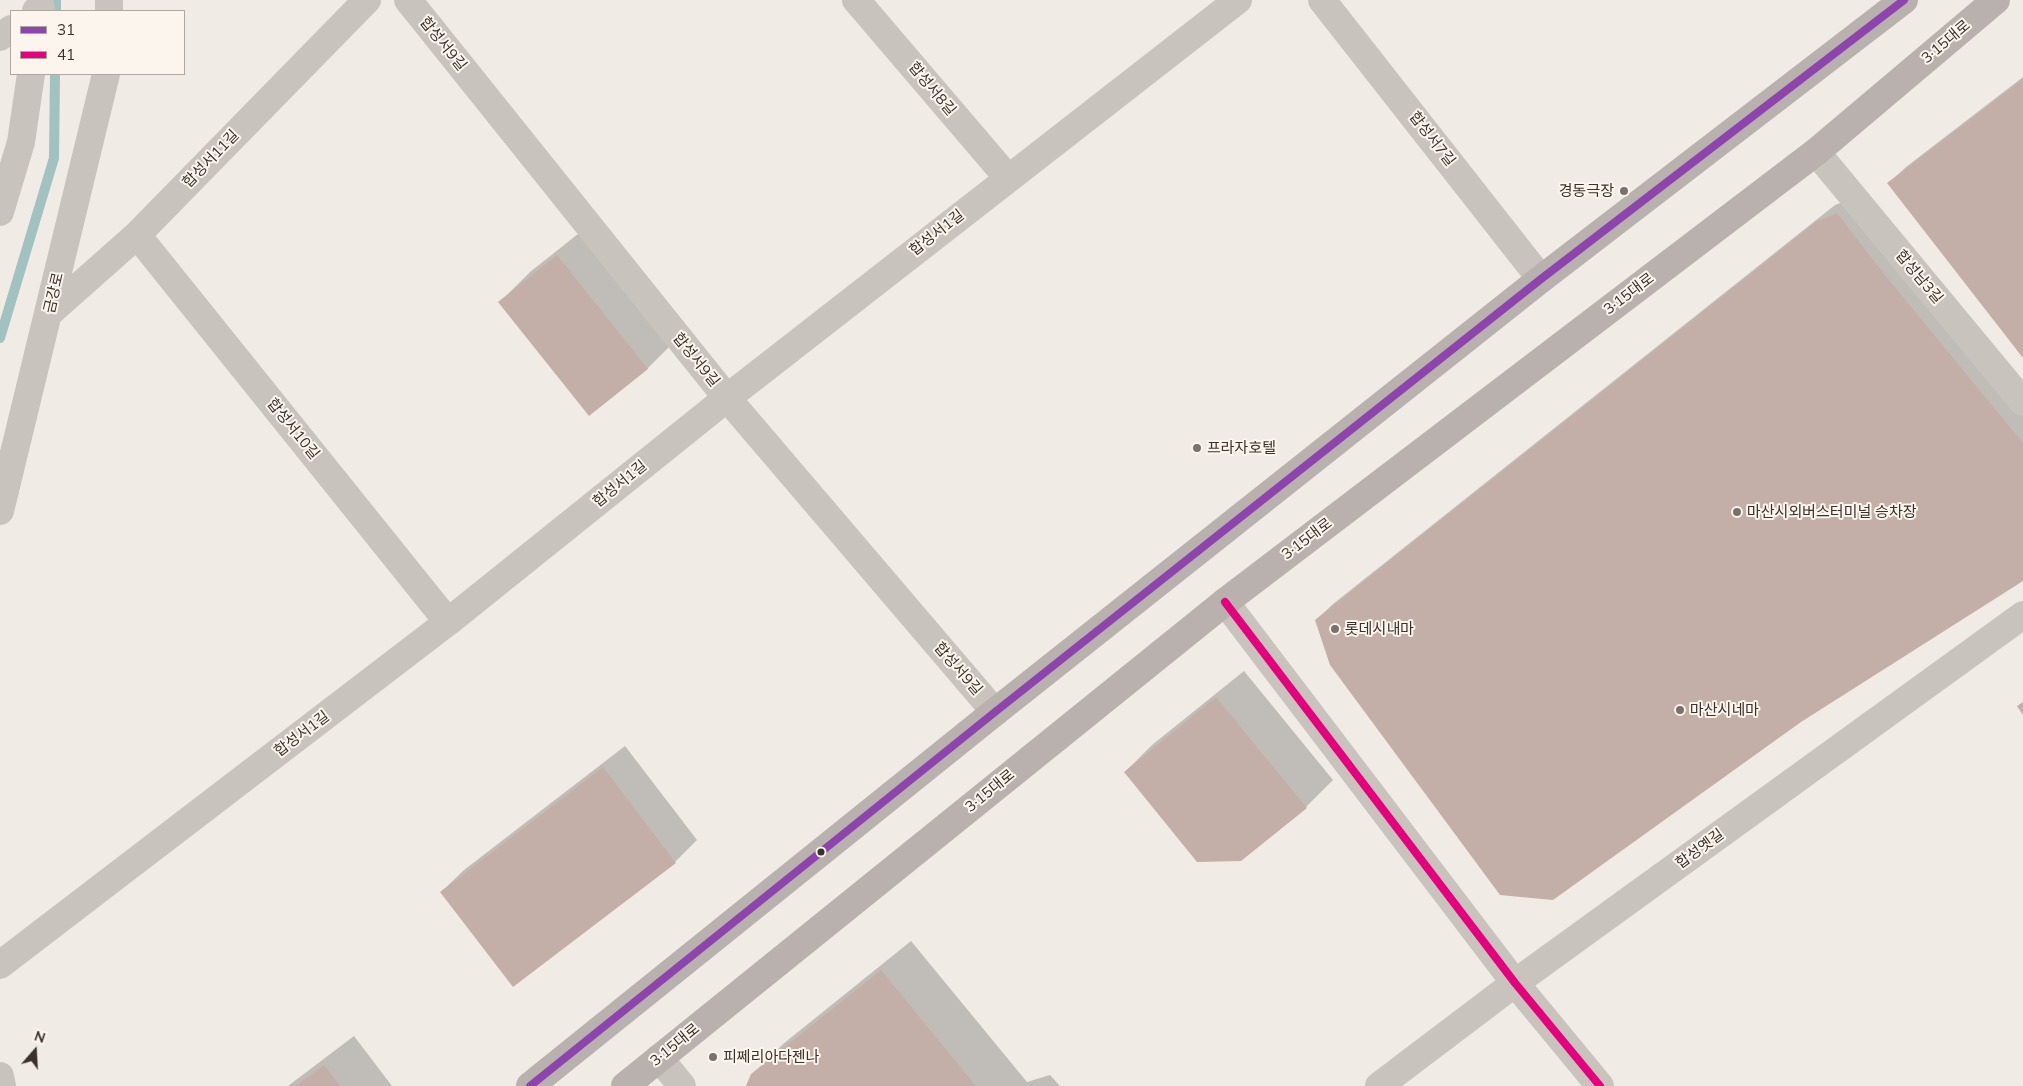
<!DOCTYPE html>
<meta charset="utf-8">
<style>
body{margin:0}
#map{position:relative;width:2023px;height:1086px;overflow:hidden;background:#f0ebe5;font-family:Mulish,sans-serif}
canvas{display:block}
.legend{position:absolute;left:10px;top:10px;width:175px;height:65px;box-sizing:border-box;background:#fbf5ee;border:1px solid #aea6a0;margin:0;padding:6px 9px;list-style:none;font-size:15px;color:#3b302b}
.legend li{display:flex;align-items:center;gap:10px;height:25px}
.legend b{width:25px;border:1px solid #aea6a0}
.north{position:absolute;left:10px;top:1026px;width:50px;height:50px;-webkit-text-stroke:4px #fbf5ee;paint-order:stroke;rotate:19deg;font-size:14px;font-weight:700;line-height:20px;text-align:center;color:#3b302b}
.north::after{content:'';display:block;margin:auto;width:18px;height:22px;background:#3b302b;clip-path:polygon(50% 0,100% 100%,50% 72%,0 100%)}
</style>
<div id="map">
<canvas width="2023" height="1086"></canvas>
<ul class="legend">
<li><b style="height:6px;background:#8e44ad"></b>31</li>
<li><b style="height:6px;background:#e5007d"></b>41</li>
</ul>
<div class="north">N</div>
</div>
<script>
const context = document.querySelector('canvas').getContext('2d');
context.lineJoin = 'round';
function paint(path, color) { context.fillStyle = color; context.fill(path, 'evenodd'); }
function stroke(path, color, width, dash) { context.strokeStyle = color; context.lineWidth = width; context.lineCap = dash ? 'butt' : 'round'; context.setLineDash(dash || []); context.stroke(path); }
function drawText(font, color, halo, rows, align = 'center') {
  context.font = font + ' Mulish,"Noto Sans KR",sans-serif'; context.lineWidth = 4; context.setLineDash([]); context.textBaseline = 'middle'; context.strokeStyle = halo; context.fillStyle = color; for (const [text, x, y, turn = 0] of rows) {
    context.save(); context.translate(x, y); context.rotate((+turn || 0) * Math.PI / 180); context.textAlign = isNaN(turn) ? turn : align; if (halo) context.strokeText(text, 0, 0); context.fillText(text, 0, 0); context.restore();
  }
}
paint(new Path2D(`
 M2023 77V356L1889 183 1906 167Z
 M1854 198 2023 407V579L1316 620 1333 604 1835 205Z
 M588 226 677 339 647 369 500 302 530 272Z
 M1244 671 1333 780 1306 807 1241 860 1125 772 1152 745Z
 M625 746 697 840 675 862 441 892 464 870Z
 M911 941 1027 1082 1050 1075 1060 1086H747L752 1075 783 1044Z
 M354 1036 392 1086H288Z`), '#0003');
stroke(new Path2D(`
 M56 11V0
 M0 338 54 158 55 74`), '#a1c2c1', 10);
paint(new Path2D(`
 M2023 79V358L1887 183Z
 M1837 213 1880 269 2023 443V581L1801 722 1553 900 1500 895 1330 665 1315 620 1817 221Z
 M557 255 648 369 589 416 498 302Z
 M1216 697 1307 808 1241 861 1197 862 1124 772Z
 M2023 702V715L2017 706Z
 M603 767 676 863 513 987 440 892Z
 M881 970 976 1086H746L751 1074Z
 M324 1065 340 1086H296Z`), '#c3afa7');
stroke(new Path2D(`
 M408 0 727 398 995 712
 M856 0 1008 178
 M1322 0 1541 279
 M36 11 41 7
 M109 11V0
 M0 37 11 29
 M1816 152 2023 402
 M0 212 21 142 31 74
 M137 235 448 622
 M49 313 137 235 367 0
 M0 511 106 74
 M1225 602 1515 983 1600 1086
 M0 965 448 622 727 398 1238 0
 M659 1058 682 1086
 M0 1076 2 1086
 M1379 1086 1515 983 2023 615`), '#c9c3be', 28);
stroke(new Path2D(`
 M530 1086 995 712 1541 279 1904 0
 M625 1086 1225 602 1816 152 1996 0`), '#b8b1ad', 28);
stroke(new Path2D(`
 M530 1086 995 712 1541 279 1904 0`), '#8e44ad', 8);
stroke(new Path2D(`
 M1225 602 1515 983 1600 1086`), '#e5007d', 8);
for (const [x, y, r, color] of [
 [1624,191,5,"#7a716c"],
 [1197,448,5,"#7a716c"],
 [1737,512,5,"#7a716c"],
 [1335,629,5,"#7a716c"],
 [1680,710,5,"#7a716c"],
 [821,852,4.5,"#3b302b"],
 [713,1057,5,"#7a716c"]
]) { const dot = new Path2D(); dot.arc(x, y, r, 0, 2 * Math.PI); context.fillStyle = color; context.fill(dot); stroke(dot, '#fbf5ee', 2); }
drawText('15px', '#3b302b', '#fbf5ee', [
 ["3·15대로",1946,42,-40],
 ["합성서9길",443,44,51],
 ["합성서8길",932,89,50],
 ["합성서7길",1432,139,52],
 ["합성서11길",211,159,-46],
 ["합성서1길",937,233,-38],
 ["합성남3길",1919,277,50],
 ["금강로",54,293,-77],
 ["3·15대로",1629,294,-37],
 ["합성서9길",696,360,51],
 ["합성서10길",293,429,51],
 ["합성서1길",620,484,-39],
 ["3·15대로",1307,539,-37],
 ["합성서9길",958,669,49],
 ["합성서1길",302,734,-37],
 ["3·15대로",990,791,-39],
 ["합성옛길",1700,849,-36],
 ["3·15대로",675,1045,-39]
]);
drawText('15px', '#3b302b', '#fbf5ee', [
 ["경동극장",1614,191,"right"],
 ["프라자호텔",1207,448],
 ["마산시외버스터미널 승차장",1747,512],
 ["롯데시내마",1345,629],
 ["마산시네마",1690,710],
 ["피쩨리아다젠나",723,1057]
], 'left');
</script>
